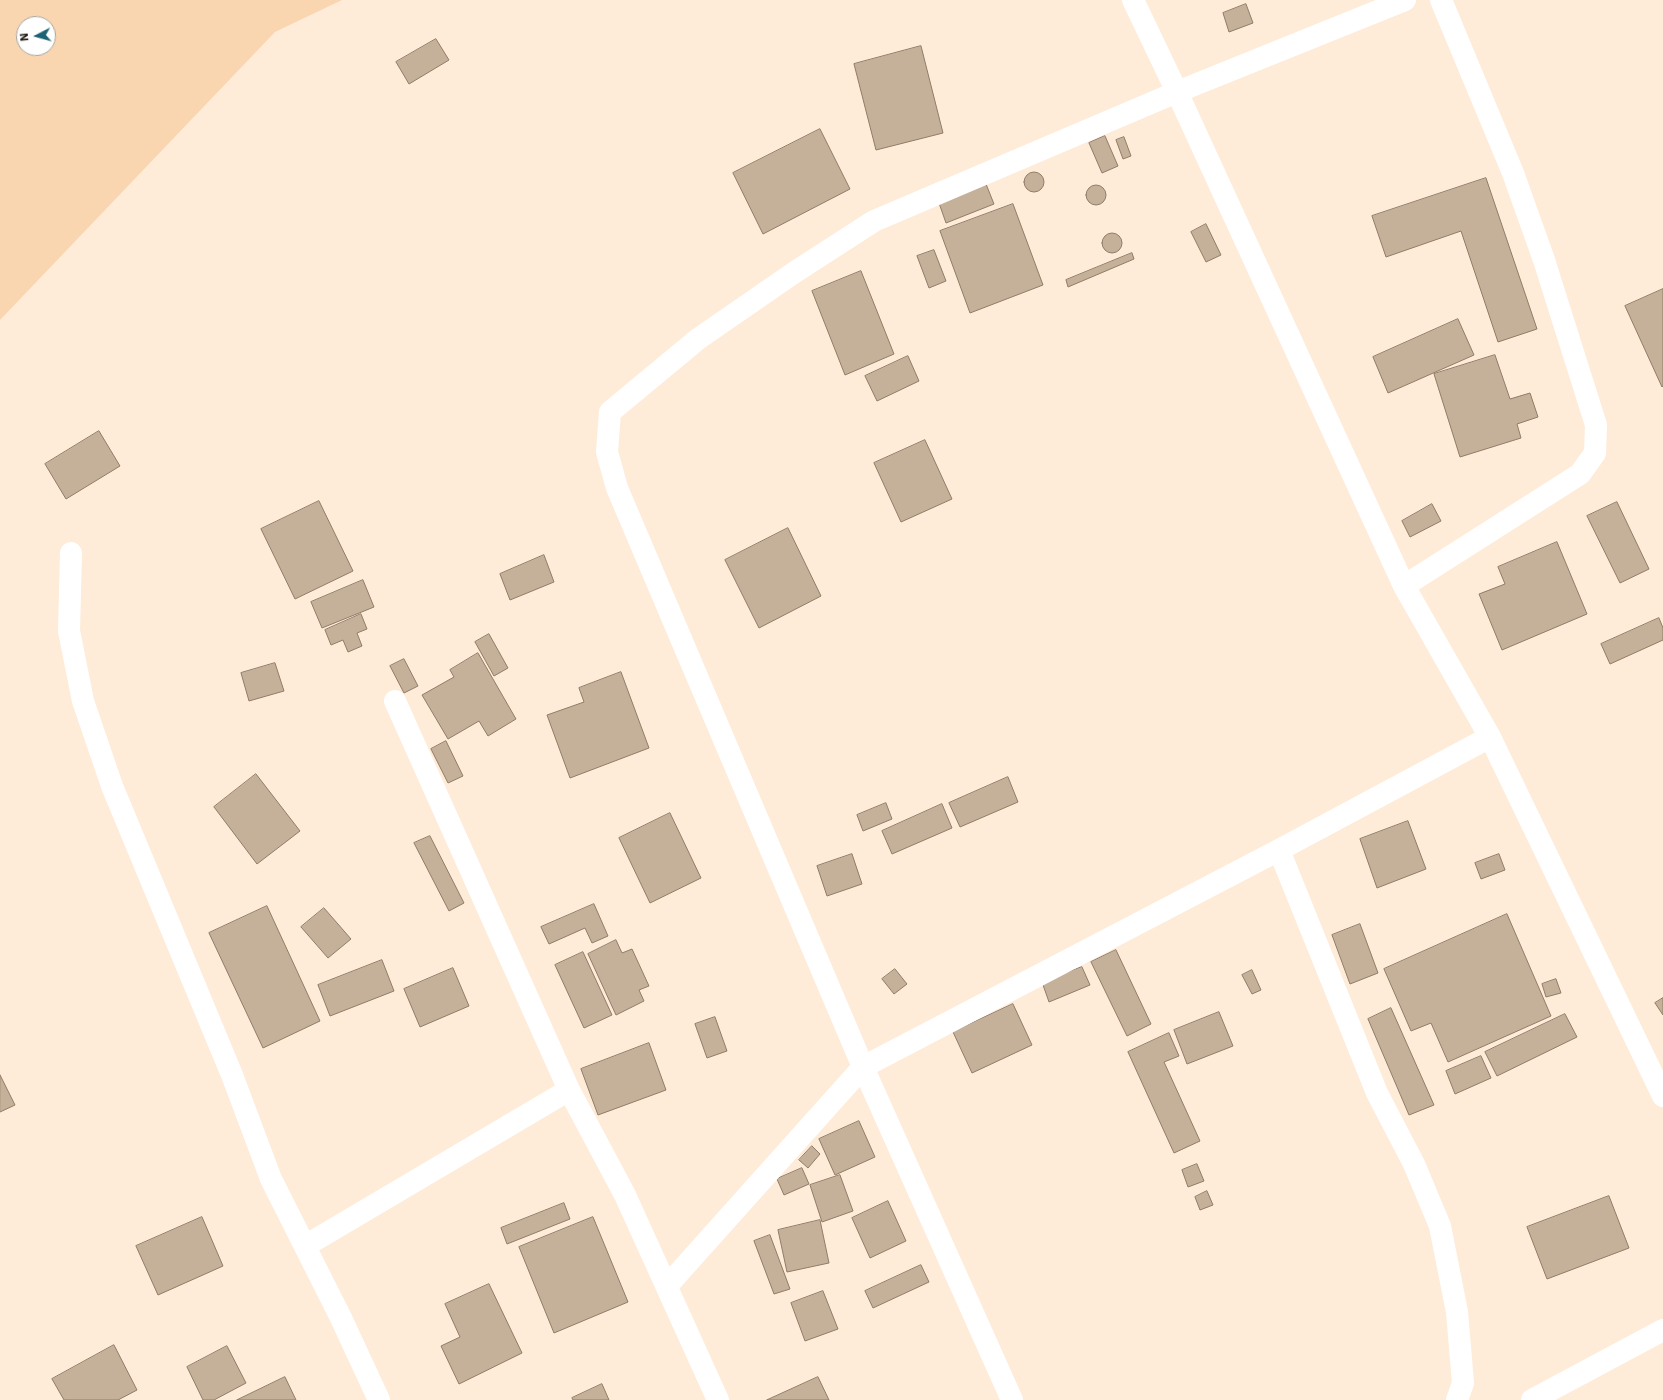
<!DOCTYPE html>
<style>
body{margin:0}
#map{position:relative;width:1663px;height:1400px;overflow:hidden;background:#feecd9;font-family:"Work Sans",sans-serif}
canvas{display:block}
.north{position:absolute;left:16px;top:16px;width:40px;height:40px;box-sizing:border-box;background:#fff;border:1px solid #a7a5a1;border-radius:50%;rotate:264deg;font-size:11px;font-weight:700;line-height:16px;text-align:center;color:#241d14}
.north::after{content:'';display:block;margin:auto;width:14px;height:18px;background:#1e6375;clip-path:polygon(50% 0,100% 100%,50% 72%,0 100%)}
</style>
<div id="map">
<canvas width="1663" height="1400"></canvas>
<div class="north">N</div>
</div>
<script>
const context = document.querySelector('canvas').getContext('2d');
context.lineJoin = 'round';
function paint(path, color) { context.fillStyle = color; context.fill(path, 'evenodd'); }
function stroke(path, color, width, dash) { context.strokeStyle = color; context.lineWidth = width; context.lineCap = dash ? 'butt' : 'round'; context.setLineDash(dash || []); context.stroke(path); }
paint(new Path2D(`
 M0 0H342L275 32 0 320ZM24 24H48V48H24Z`), '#f9d6b0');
const building = new Path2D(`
 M1246 4 1253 23 1229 32 1223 13Z
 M436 39 449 60 409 84 396 62Z
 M921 46 943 133 876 150 854 64Z
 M820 129 850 189 763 234 733 173Z
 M1105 136 1118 166 1102 173 1089 143Z
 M1124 137 1131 156 1123 159 1116 140Z
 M1024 182a10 10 0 1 1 20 0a10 10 0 1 1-20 0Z
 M1486 178 1537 329 1498 342 1461 231 1386 257 1372 216Z
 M986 184 994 204 946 223 939 203Z
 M1086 195a10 10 0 1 1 20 0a10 10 0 1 1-20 0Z
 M1013 204 1043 285 970 313 940 231Z
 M1206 224 1221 255 1206 262 1191 232Z
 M1102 243a10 10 0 1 1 20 0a10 10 0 1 1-20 0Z
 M934 250 946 281 929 288 917 256Z
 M1132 253 1134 259 1068 287 1066 280Z
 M861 271 894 354 845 375 812 291Z
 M1663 289V386L1662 387 1625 306Z
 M1458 319 1474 355 1388 393 1373 357Z
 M1495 355 1510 399 1530 393 1538 417 1517 424 1521 438 1460 457 1434 374Z
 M908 356 919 381 877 401 865 376Z
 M99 431 120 466 66 499 45 464Z
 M925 440 952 499 901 522 874 463Z
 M319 501 353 571 295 599 261 529Z
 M1617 502 1649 569 1620 583 1587 516Z
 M1432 504 1441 521 1410 537 1402 521Z
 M788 528 821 596 759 628 725 560Z
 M1557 542 1587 614 1502 650 1479 594 1505 584 1498 567Z
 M544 555 554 582 510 600 500 574Z
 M363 580 374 607 322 628 311 602Z
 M361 614 367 629 357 633 362 646 348 652 343 640 331 645 325 630Z
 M1659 618 1663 628V640L1610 664 1601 644Z
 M489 634 508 668 494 676 475 642Z
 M478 653 516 719 488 736 479 721 448 739 422 695 454 677 450 670Z
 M404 659 418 686 404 693 390 666Z
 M275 663 284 691 249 701 241 673Z
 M621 672 649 748 570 778 547 715 584 702 579 688Z
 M446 741 463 776 448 783 431 749Z
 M256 774 300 831 257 864 214 807Z
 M1008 777 1018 802 960 827 949 803Z
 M886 803 892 819 863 831 857 815Z
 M942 804 952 828 892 854 882 831Z
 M670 813 701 878 650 903 619 838Z
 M1408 821 1426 869 1377 888 1360 839Z
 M430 836 464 903 449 911 414 843Z
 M852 854 862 884 827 896 817 866Z
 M1499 854 1505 870 1481 879 1475 863Z
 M594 904 608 936 592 943 585 928 549 944 541 927Z
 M267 906 320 1021 263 1048 209 933Z
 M324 908 351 939 328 958 301 927Z
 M1507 914 1551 1016 1448 1062 1431 1023 1411 1031 1384 969Z
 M1360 924 1378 973 1350 984 1332 935Z
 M616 940 622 953 632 949 649 986 639 990 644 1001 616 1015 588 954Z
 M1116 950 1151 1024 1127 1036 1091 962Z
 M583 952 612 1015 584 1028 555 965Z
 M382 960 394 991 330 1016 318 985Z
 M1082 967 1090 985 1049 1002 1042 982Z
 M453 968 469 1006 420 1027 404 989Z
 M895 969 907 984 894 994 882 979Z
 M1252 970 1261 990 1252 994 1242 975Z
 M1556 979 1561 993 1546 997 1542 984Z
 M1663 998V1015L1655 1003Z
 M1013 1004 1032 1045 972 1073 953 1032Z
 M1391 1008 1434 1105 1409 1115 1368 1019Z
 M1219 1012 1233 1046 1187 1064 1174 1030Z
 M1565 1014 1577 1037 1497 1076 1485 1052Z
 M715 1017 727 1051 707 1058 695 1024Z
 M1169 1033 1179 1056 1164 1062 1200 1141 1174 1153 1128 1052Z
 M649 1043 666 1090 598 1115 581 1069Z
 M1481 1056 1491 1078 1455 1094 1446 1071Z
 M0 1075 15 1105 0 1112Z
 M859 1121 875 1157 835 1175 819 1139Z
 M812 1146 820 1154 808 1168 799 1160Z
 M1197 1164 1204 1181 1188 1187 1182 1170Z
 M802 1168 809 1184 784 1195 777 1179Z
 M840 1175 853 1211 822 1222 810 1185Z
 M1207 1191 1213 1205 1200 1210 1195 1197Z
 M1609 1196 1629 1248 1547 1279 1527 1227Z
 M888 1201 906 1241 870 1258 852 1218Z
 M564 1203 570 1219 507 1244 501 1228Z
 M202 1217 223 1266 158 1295 136 1246Z
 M593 1217 628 1302 554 1333 519 1247Z
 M820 1220 829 1263 787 1272 778 1230Z
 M770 1235 790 1289 774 1294 754 1241Z
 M921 1265 929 1282 873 1308 865 1291Z
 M489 1284 522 1353 459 1384 441 1346 460 1337 445 1304Z
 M823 1291 838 1329 805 1341 791 1303Z
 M114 1345 137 1390 118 1400H64L52 1379Z
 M227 1346 246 1383 214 1400H203L187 1367Z
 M285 1377 296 1400H237Z
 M818 1377 829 1400H767Z
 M602 1384 609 1400H573L572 1398Z`);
paint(building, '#c5b099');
stroke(building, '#907c67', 1);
stroke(new Path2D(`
 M1133 0 1177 92 1404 586 1490 737 1663 1096
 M71 553 69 631 83 701 112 786 232 1075 271 1179 341 1318 379 1400
 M1404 586 1580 474 1595 453 1596 425 1544 260 1513 173 1441 0
 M1279 850 1377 1093 1414 1164 1440 1226 1457 1312 1463 1383 1457 1400
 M569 1090 625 1195 718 1400
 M305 1246 569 1090 395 701
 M667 1286 863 1067 1279 850 1490 737
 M1012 1400 863 1067 617 488 607 452 610 412 698 339 795 272 874 221 1177 92 1405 0
 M1532 1400 1663 1330`), '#fff', 22);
</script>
